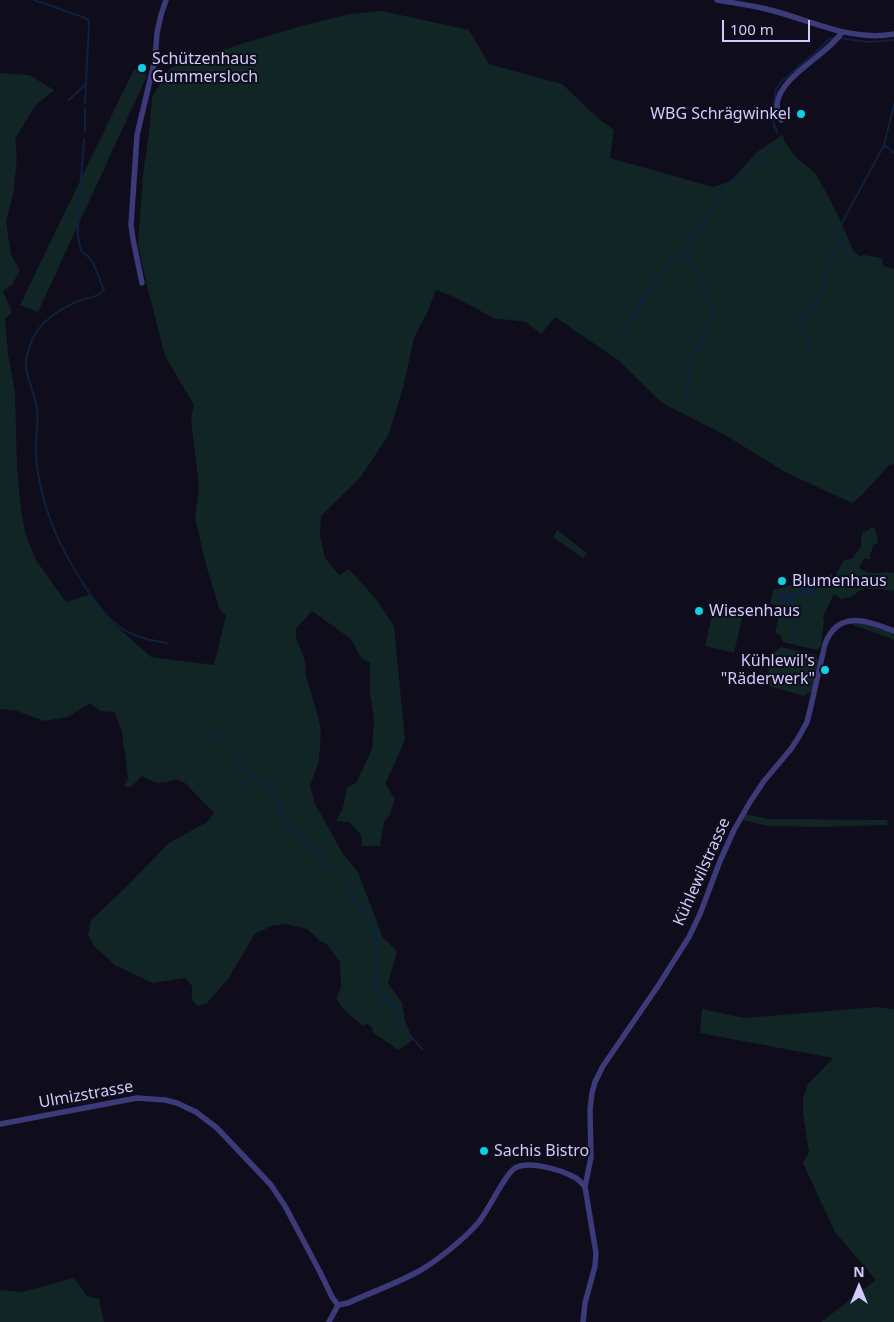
<!DOCTYPE html>
<meta charset="utf-8">
<style>
body{margin:0}
#map{position:relative;width:894px;height:1322px;overflow:hidden;background:#0f0c1c;font-family:"Noto Sans",sans-serif}
canvas{display:block}
.north{position:absolute;left:834px;top:1262px;width:50px;height:50px;-webkit-text-stroke:4px #0f0c1c;paint-order:stroke;rotate:0deg;font-size:14px;font-weight:700;line-height:20px;text-align:center;color:#d0cbfc}
.north::after{content:'';display:block;margin:auto;width:18px;height:22px;background:#d0cbfc;clip-path:polygon(50% 0,100% 100%,50% 72%,0 100%)}
.scale{position:absolute;left:722px;top:20px;width:88px;height:22px;box-sizing:border-box;border:2px solid #d0cbfc;border-top:0;padding-left:6px;font-size:15px;line-height:18px;white-space:nowrap;color:#d0cbfc;-webkit-text-stroke:4px #0f0c1c;paint-order:stroke}
</style>
<div id="map">
<canvas width="894" height="1322"></canvas>
<div class="north">N</div>
<div class="scale">100 m</div>
</div>
<script>
const context = document.querySelector('canvas').getContext('2d');
context.lineJoin = 'round';
function paint(path, color) { context.fillStyle = color; context.fill(path, 'evenodd'); }
function stroke(path, color, width, dash) { context.strokeStyle = color; context.lineWidth = width; context.lineCap = dash ? 'butt' : 'round'; context.setLineDash(dash || []); context.stroke(path); }
function drawText(font, color, halo, rows, align = 'center') {
  context.font = font + ' "Noto Sans",sans-serif'; context.lineWidth = 4; context.setLineDash([]); context.textBaseline = 'middle'; context.strokeStyle = halo; context.fillStyle = color; for (const [text, x, y, turn = 0] of rows) {
    context.save(); context.translate(x, y); context.rotate((+turn || 0) * Math.PI / 180); context.textAlign = isNaN(turn) ? turn : align; if (halo) context.strokeText(text, 0, 0); context.fillText(text, 0, 0); context.restore();
  }
}
paint(new Path2D(`
 M382 11 469 30 489 64 562 84 600 120 614 130 610 158 713 187 730 182 757 152 782 135 785 142 795 156 816 174 838 215 853 250 859 256 864 255 882 258 883 266 894 269V464L889 465 863 494 852 503 787 473 725 435 662 403 618 360 555 317 541 334 526 322 493 318 457 298 436 290 428 311 414 338 403 388 388 436 360 478 321 516 320 536 325 558 339 575 349 569 376 599 394 626 405 740 385 784 395 799 390 814 384 822 380 846H362L361 835 349 822 336 821 343 807 347 788 357 782 372 749 374 719 370 692V663L361 658 351 639 312 611 296 629V638L305 660 306 676 318 716 321 732 319 761 310 786 315 804 343 854 358 872 383 938 389 943 397 952 388 983 402 1003 405 1021 413 1040 399 1050 372 1032 373 1028 366 1023 363 1026 344 1010 336 998 341 988 340 962 327 944 320 941 307 929 286 924 271 926 255 934 228 979 206 1004 198 1006 192 1000V986L185 978 153 983 116 966 94 946 88 935 91 920 123 890 169 843 207 822 214 813 185 783 177 779C162 784 156 785 142 776L131 787 124 786 128 779 125 752 123 743 122 731 114 712 100 711 90 703 68 717 44 721 17 711 0 709V73L29 75 54 90 35 106 15 139 17 159 13 195 6 221 11 255 20 270 12 285 3 291 12 313 5 319 8 354 15 392 17 467 21 510 26 536 36 560 66 602 91 594 112 622 151 657 214 665 226 616 219 608 206 565 195 518 199 487 191 420 194 405 165 356 146 282 138 244 143 175 150 125 152 97 170 68 244 43 305 25 350 14Z
 M134 69 147 76 38 312 20 305Z
 M870 527 874 528 877 535 878 543 873 545 872 551 870 553V559H864L859 567C869 578 881 570 894 573V591L882 589H868L864 588 851 597 841 599 834 594 823 617 824 621 821 646 817 650 783 642 780 635 775 633 781 607 770 604 773 590 832 574 833 579 844 560 852 559 861 546V539L863 532 869 530Z
 M557 530 587 553 583 558 553 537Z
 M714 607 743 614 734 653 705 646Z
 M853 623 866 624 894 634V640L853 625Z
 M781 647 815 655 819 661 812 691 804 696 769 686 766 680 773 653Z
 M745 814 768 819 887 820 888 825 819 827 768 826 742 820Z
 M877 1007 894 1009V1322H821L876 1280 835 1232 803 1163 809 1152 803 1114V1099L808 1084 833 1058 700 1033 702 1009 744 1018Z
 M74 1278 87 1296 99 1299 104 1322H0V1291L2 1290 22 1292Z`), '#102524');
paint(new Path2D(`
 M814 584 818 588 813 595H806L800 593 795 595 794 608H790L789 599 781 601 778 599 777 595 780 593 787 594 792 592 795 593Z`), '#0e213e');
stroke(new Path2D(`
 M34 0 80 16 87 19 89 22 86 84 69 100
 M840 38 867 42 894 40
 M85 103 86 85
 M85 131V108
 M777 133 776 128 774 127 773 112 776 89 782 81 817 51 829 39 835 38
 M84 139 78 221V236L81 251C96 260 97 275 104 290 95 299 92 296 81 300 63 307 40 321 32 340 30 345 25 360 26 365 26 378 36 396 37 409 39 424 35 440 36 455 39 502 60 549 86 588 94 601 103 614 115 623 129 636 148 640 167 643
 M884 145 894 153
 M842 223 884 145 894 104
 M844 249 848 255
 M619 340 638 307 670 260 687 251 700 228 715 205 724 186 778 146 779 143
 M813 361 804 338 807 313 819 300 835 250 844 249 837 226
 M684 401 693 358 706 330 712 314 687 251
 M794 608 795 614 793 628 795 634 794 643
 M787 669V663L792 661 786 656 793 654V652
 M195 716 203 726 229 745 241 766 255 779 269 787 274 793 285 817 289 824 328 867 341 875 347 883 355 903 367 914 375 931 378 961 373 977 375 987 385 999 394 1007C397 1023 411 1036 422 1049`), '#0e213e', 2);
stroke(new Path2D(`
 M717 0C733 3 750 5 766 9 809 19 849 42 894 34
 M781 120C779 115 777 110 777 105 779 76 828 55 842 32
 M142 283 133 239 131 225 137 135 155 59 157 33 161 15 166 0
 M0 1124 137 1098 165 1100 177 1103 196 1112 217 1128 271 1185 285 1206 321 1274 332 1297 338 1305
 M338 1305 348 1303C372 1292 398 1283 421 1270 438 1260 464 1239 477 1224 488 1212 504 1175 515 1168 529 1160 561 1170 574 1177 578 1179 582 1183 585 1187
 M329 1322 338 1305
 M583 1322 585 1303 595 1266 596 1253 585 1187 591 1157 590 1110 592 1093 595 1082 603 1066 658 986 689 937 700 914 720 861 734 830 750 802 764 781 791 749 800 735 807 722 811 706 825 644C838 609 867 621 894 631`), '#3c3a78', 5.5);
for (const [x, y, r, color] of [
 [142,68,5,"#0ed0e4"],
 [801,114,5,"#0ed0e4"],
 [782,581,5,"#0ed0e4"],
 [699,611,5,"#0ed0e4"],
 [825,670,5,"#0ed0e4"],
 [484,1151,5,"#0ed0e4"]
]) { const dot = new Path2D(); dot.arc(x, y, r, 0, 2 * Math.PI); context.fillStyle = color; context.fill(dot); stroke(dot, '#0f0c1c', 2); }
drawText('16px', '#d0cbfc', '#0f0c1c', [
 ["Schützenhaus",152,59],
 ["Gummersloch",152,77],
 ["WBG Schrägwinkel",791,114,"right"],
 ["Blumenhaus",792,581],
 ["Wiesenhaus",709,611],
 ["Kühlewil's",815,661,"right"],
 ["\"Räderwerk\"",815,679,"right"],
 ["Sachis Bistro",494,1151]
], 'left');
drawText('16px', '#d0cbfc', '#0f0c1c', [
 ["Kühlewilstrasse",702,872,-66],
 ["Ulmizstrasse",86,1095,-10]
]);
</script>
